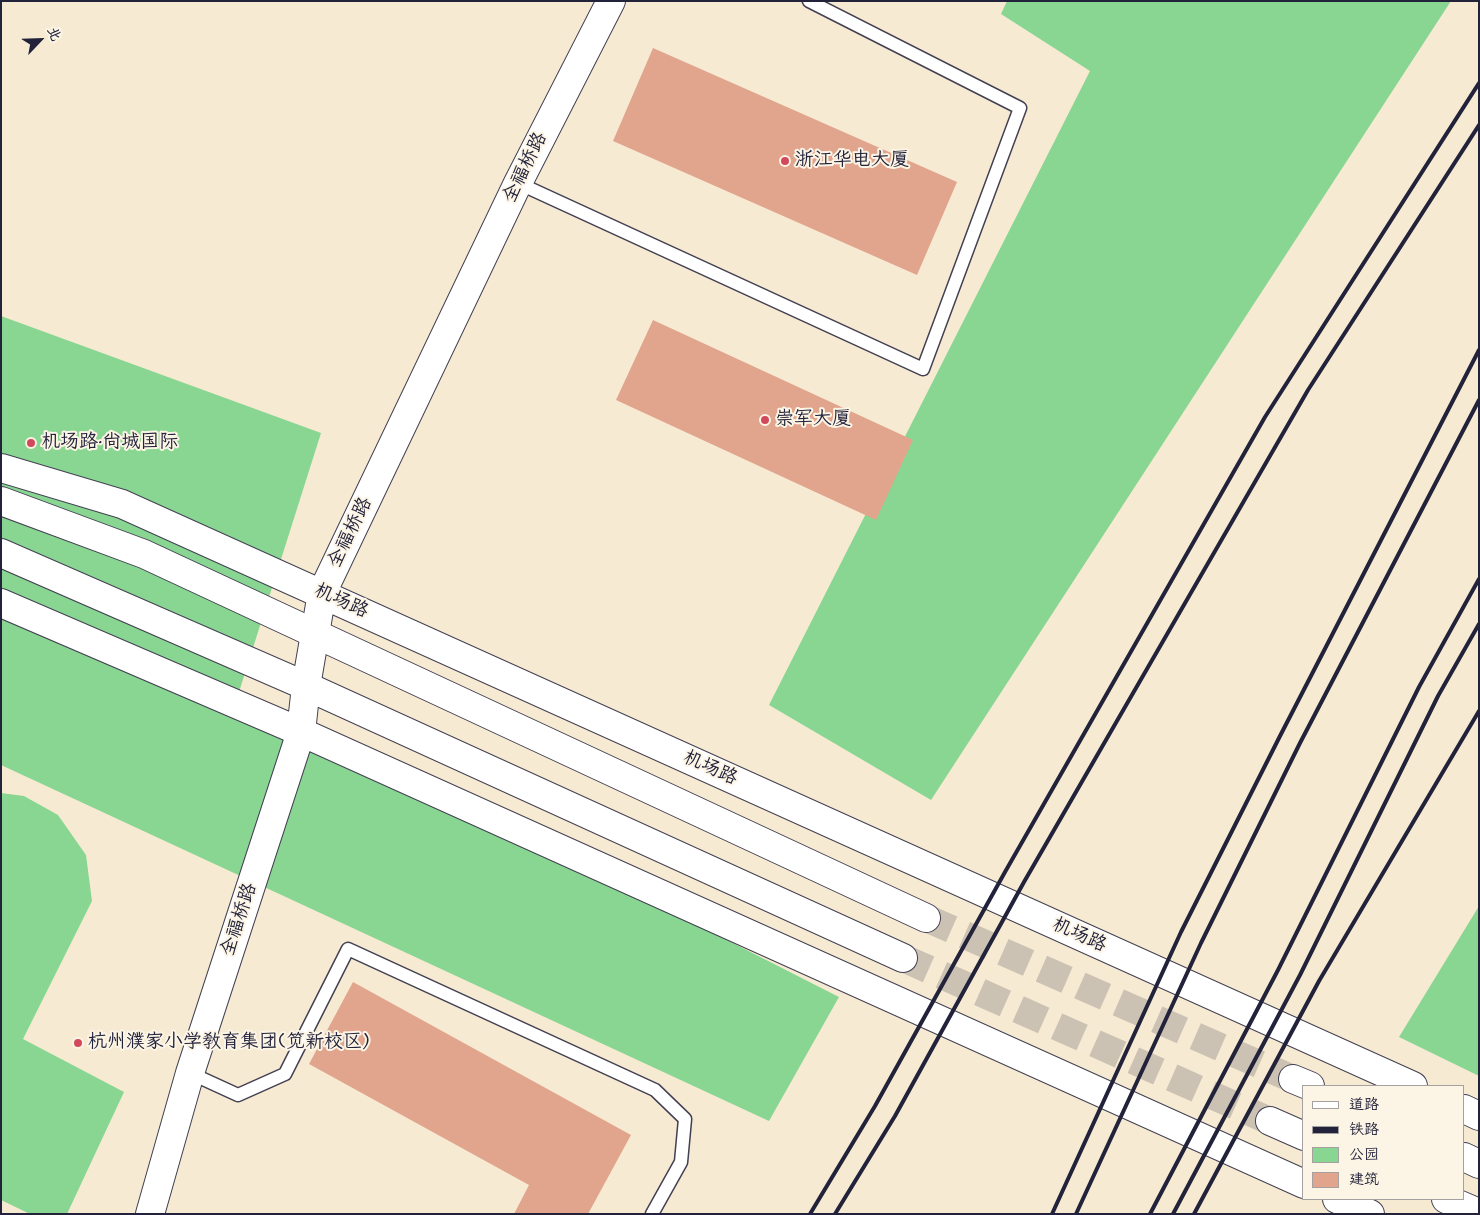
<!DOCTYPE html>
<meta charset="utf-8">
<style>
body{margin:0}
#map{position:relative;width:1480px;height:1215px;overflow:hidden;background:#f7ead2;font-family:Mynerve,"LXGW WenKai TC",sans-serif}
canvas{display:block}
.frame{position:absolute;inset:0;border:2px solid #22223b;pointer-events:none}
.legend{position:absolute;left:1302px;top:1085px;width:162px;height:115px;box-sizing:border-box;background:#fcf5e5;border:1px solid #a5a1a1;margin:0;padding:6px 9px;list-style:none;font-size:15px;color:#22223b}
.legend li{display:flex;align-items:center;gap:10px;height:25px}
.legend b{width:25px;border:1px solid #a5a1a1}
.north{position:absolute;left:15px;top:15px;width:50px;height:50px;-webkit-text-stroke:4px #fcf5e5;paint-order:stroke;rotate:66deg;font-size:14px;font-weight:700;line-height:20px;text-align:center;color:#22223b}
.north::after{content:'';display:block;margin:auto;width:18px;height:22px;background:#22223b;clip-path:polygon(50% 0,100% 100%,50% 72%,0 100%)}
</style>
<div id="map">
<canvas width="1480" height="1215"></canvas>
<div class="frame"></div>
<ul class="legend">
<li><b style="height:6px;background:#fff"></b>道路</li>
<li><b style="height:6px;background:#22223b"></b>铁路</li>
<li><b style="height:14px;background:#89d693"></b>公园</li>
<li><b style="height:14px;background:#e1a58d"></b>建筑</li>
</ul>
<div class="north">北</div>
</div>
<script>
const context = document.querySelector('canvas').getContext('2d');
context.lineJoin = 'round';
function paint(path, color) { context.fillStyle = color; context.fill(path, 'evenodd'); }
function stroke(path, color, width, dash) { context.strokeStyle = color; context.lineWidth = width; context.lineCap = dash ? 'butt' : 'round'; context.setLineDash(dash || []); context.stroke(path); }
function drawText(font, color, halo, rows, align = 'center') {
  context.font = font + ' Mynerve,"LXGW WenKai TC",sans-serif'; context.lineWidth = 4; context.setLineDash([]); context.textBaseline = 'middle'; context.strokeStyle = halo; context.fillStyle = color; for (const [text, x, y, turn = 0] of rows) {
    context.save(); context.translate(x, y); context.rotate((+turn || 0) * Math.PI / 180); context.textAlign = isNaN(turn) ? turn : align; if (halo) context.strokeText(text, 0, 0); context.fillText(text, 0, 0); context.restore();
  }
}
paint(new Path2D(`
 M1007 1H1451L931 800 769 705 1090 71 1001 14Z
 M1 316 321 433 239 692 839 997 769 1121 1 765Z
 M1 793 24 796 58 815 86 855 92 901 23 1039 124 1092 67 1214H30L1 1200Z
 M1479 906V1076L1399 1037Z`), '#89d693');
paint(new Path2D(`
 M653 48 957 182 917 275 613 141Z
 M653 320 913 440 876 520 616 400Z
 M353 982 631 1135 588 1214H514L529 1185 309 1064Z`), '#e1a58d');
stroke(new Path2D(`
 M926 918 1293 1079
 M903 958 1270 1121`), '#ccc2b4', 28, [28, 14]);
const lane = new Path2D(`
 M518 183 923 369 1020 108 809 1
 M190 1073 238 1095 285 1074 348 949 655 1090 685 1119 681 1162 652 1214`);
const secondary = new Path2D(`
 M1 468 122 504 1413 1086
 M1 603 301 732 1304 1184
 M1464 1109 1479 1116
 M1337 1199 1370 1214
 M150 1214 190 1073 301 732 306 686 322 593 518 183 611 1`);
const primary = new Path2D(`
 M1 501 144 554 926 918
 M1 553 306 686 903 958
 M1293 1079 1310 1086
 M1270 1121 1304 1136
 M1464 1157 1479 1164
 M1446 1199 1479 1213`);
stroke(lane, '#424052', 15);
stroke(secondary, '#424052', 30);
stroke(primary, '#424052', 30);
stroke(lane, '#fff', 12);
stroke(secondary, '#fff', 28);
stroke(primary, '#fff', 28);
stroke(new Path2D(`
 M810 1214 875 1106 1005 872 1265 417 1479 83
 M835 1214 895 1116 1024 882 1308 390 1479 125
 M1052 1214 1181 932 1280 736 1479 350
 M1076 1214 1201 943 1300 743 1479 400
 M1150 1214 1278 970 1419 687 1479 579
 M1173 1214 1300 975 1438 696 1479 624
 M1194 1214 1319 981 1479 711`), '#22223b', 4);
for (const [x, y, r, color] of [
 [785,161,5,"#d1495b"],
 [765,420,5,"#d1495b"],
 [31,443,5,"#d1495b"],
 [78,1043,5,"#d1495b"]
]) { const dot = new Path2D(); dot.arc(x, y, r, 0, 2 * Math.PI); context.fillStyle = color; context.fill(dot); stroke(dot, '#fcf5e5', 2); }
drawText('19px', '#22223b', '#fcf5e5', [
 ["浙江华电大厦",795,161],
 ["崇军大厦",775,420],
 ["机场路·尚城国际",41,443],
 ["杭州濮家小学教育集团(笕新校区)",88,1043]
], 'left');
drawText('19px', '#22223b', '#fcf5e5', [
 ["全福桥路",526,168,-64],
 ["全福桥路",351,533,-64],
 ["机场路",341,602,24],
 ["机场路",710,769,24],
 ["全福桥路",240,920,-72],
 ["机场路",1079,936,24]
]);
</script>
